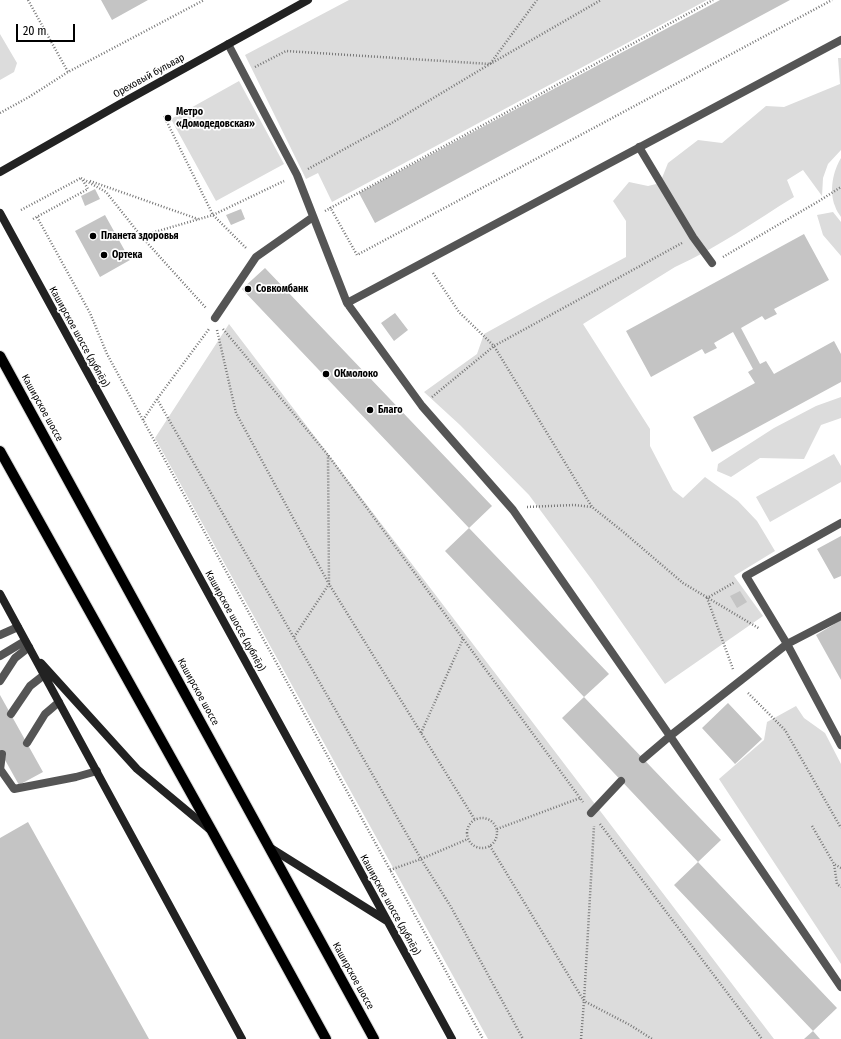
<!DOCTYPE html>
<meta charset="utf-8">
<style>
body{margin:0}
#map{position:relative;width:841px;height:1039px;overflow:hidden;background:#fff;font-family:"Fira Sans Condensed",sans-serif}
canvas{display:block}
.scale{position:absolute;left:16px;top:24px;width:59px;height:18px;box-sizing:border-box;border:2px solid #000;border-top:0;padding-left:5px;font-size:12px;line-height:14px;white-space:nowrap;color:#000;-webkit-text-stroke:3px #fff;paint-order:stroke}
</style>
<div id="map">
<canvas width="841" height="1039"></canvas>
<div class="scale">20 m</div>
</div>
<script>
const g = document.querySelector('canvas').getContext('2d');
g.lineJoin = 'round';
function fill(path, color) { g.fillStyle = color; g.fill(path, 'evenodd'); }
function strokePath(path, color, width, dash) { g.strokeStyle = color; g.lineWidth = width; g.lineCap = dash ? 'butt' : 'round'; g.setLineDash(dash || []); g.stroke(path); }
function label(font, color, halo, rows, align = 'center') {
  g.font = font + ' "Fira Sans Condensed",sans-serif'; g.lineWidth = 3.5; g.setLineDash([]); g.textBaseline = 'middle'; g.strokeStyle = halo; g.fillStyle = color; for (const [text, x, y, turn = 0] of rows) {
    g.save(); g.translate(x, y); g.rotate((+turn || 0) * Math.PI / 180); g.textAlign = isNaN(turn) ? turn : align; if (halo) g.strokeText(text, 0, 0); g.fillText(text, 0, 0); g.restore();
  }
}
fill(new Path2D(`
 M349,0H707L332,202L318,173L306,179L245,55Z
 M0,34L17,63L14,72L0,80Z
 M838,58H841V150L828,164L823,178L822,196L803,170L787,180L794,197C755,221 717,248 675,267L583,324L650,429V446L673,490L683,498L705,477L738,501L757,521L775,551L734,576L763,616L665,684L592,580L529,495L460,425L424,392L477,354L484,334L551,297L626,257V221L613,201L629,182L648,186L660,183L668,163L698,140L722,143L766,106L784,107L840,84Z
 M239,81L284,164L216,201L171,119Z
 M841,158V217C839,214 836,210 835,206C829,191 833,171 841,158Z
 M833,212L841,222V256L823,235L817,215Z
 M229,324L774,1039H488L155,438Z
 M841,397V418L821,425L804,459L760,458L731,477L717,471L718,464L774,428L816,406Z
 M834,454L841,466V482L770,522L756,497Z
 M796,706L804,718L825,733L841,764V964L719,779L764,740L767,722Z`), '#dcdcdc');
fill(new Path2D(`
 M101,0H148L112,20Z
 M720,0H790L375,223L359,193Z
 M95,189L100,199L85,206L81,196Z
 M241,209L245,219L231,225L226,215Z
 M105,215L130,260L100,277L75,231Z
 M804,234L829,280L774,309L777,314L765,320L762,316L741,328L760,364L766,361L774,374L834,341L841,354V382L712,452L693,417L755,383L748,372L753,369L733,332L714,343L717,348L705,354L702,349L651,377L626,331Z
 M265,268L492,506L469,528L609,674L584,697L445,551L469,528L242,289Z
 M395,313L408,330L394,341L381,323Z
 M841,536V576L834,579L817,549Z
 M740,591L747,602L737,608L730,596Z
 M841,620V680L816,635Z
 M0,695L43,772L19,785L0,751Z
 M584,697L721,840L698,862L837,1008L813,1031L674,885L698,862L562,718Z
 M728,703L762,739L735,764L702,728Z
 M28,822L149,1039H0V838Z
 M813,1031L820,1039H804Z`), '#c4c4c4');
const primary = new Path2D(`
 M0,356L374,1039
 M0,451L212,831L326,1039`);
strokePath(primary, '#dbdbdb', 12);
strokePath(new Path2D(`
 M28,0L68,72
 M255,67L286,51L490,64L537,0
 M0,113L29,97L68,72L204,0
 M164,116L213,215L246,248
 M308,169L390,124L490,64L601,0
 M81,178L106,192L141,236L206,308
 M90,181L198,219
 M330,207L357,255L832,0
 M21,210L81,178
 M325,211L713,0
 M37,217L90,313L107,354L143,420L483,1039
 M33,219L88,189L82,179
 M141,236L213,215L284,181
 M723,257L819,201L841,187
 M433,273L459,312L494,346L682,243
 M223,329L328,455L583,802
 M217,330L236,413L329,584L475,820
 M432,397L494,346L592,507L621,530L683,583L760,629
 M157,399L421,859L451,907L523,1039
 M143,420L157,399L209,329
 M527,507L574,505L592,507
 M294,637L329,584L328,455
 M733,669L707,598L735,582
 M748,693L785,730L841,828
 M421,733L463,639
 M467 833a15 15 0 1 1 30 0a15 15 0 1 1-30 0Z
 M600,824L762,1039
 M812,826L834,864
 M497,829L580,798
 M490,846L584,1001L630,1025L652,1039
 M841,868L834,864L837,884L841,887
 M390,870L421,859L468,839
 M581,1039L584,1001L594,826`), '#777', 2.5, [1, 2]);
strokePath(new Path2D(`
 M228,44L297,175L347,303L841,40
 M639,147L693,237L712,263
 M347,303L422,406L513,510L670,736L841,987
 M215,318L256,257L313,217
 M841,523L746,576L787,644L841,745
 M0,635L18,627
 M0,656L25,641
 M0,681L15,658L29,647
 M11,714L30,686L44,675
 M27,743L45,714L59,702
 M643,759L670,736L787,644L841,616
 M0,769L14,789L76,777L97,771
 M0,770L2,754
 M591,813L621,781`), '#555', 8);
strokePath(new Path2D(`
 M0,172L120,104L308,0
 M0,213L452,1039
 M0,594L242,1039
 M41,663L137,769L209,829
 M269,847L387,921`), '#222', 8);
strokePath(primary, '#000', 10);
for (const [x, y, r, color] of [
 [168,118,4,"#000"],
 [93,236,4,"#000"],
 [104,255,4,"#000"],
 [248,289,4,"#000"],
 [326,374,4,"#000"],
 [370,410,4,"#000"]
]) { const dot = new Path2D(); dot.arc(x, y, r, 0, 2 * Math.PI); g.fillStyle = color; g.fill(dot); strokePath(dot, '#fff', 1.5); }
label('10px', '#000', '#fff', [
 ["Ореховый бульвар",149,76,-29],
 ["Каширское шоссе (дублёр)",79,337,61],
 ["Каширское шоссе",42,408,61],
 ["Каширское шоссе (дублёр)",235,621,61],
 ["Каширское шоссе",198,692,61],
 ["Каширское шоссе (дублёр)",390,905,61],
 ["Каширское шоссе",353,976,61]
]);
label('bold 10px', '#000', '#fff', [
 ["Метро",176,112],
 ["«Домодедовская»",176,124],
 ["Планета здоровья",101,236],
 ["Ортека",112,255],
 ["Совкомбанк",256,289],
 ["ОКмолоко",334,374],
 ["Благо",378,410]
], 'left');
</script>
